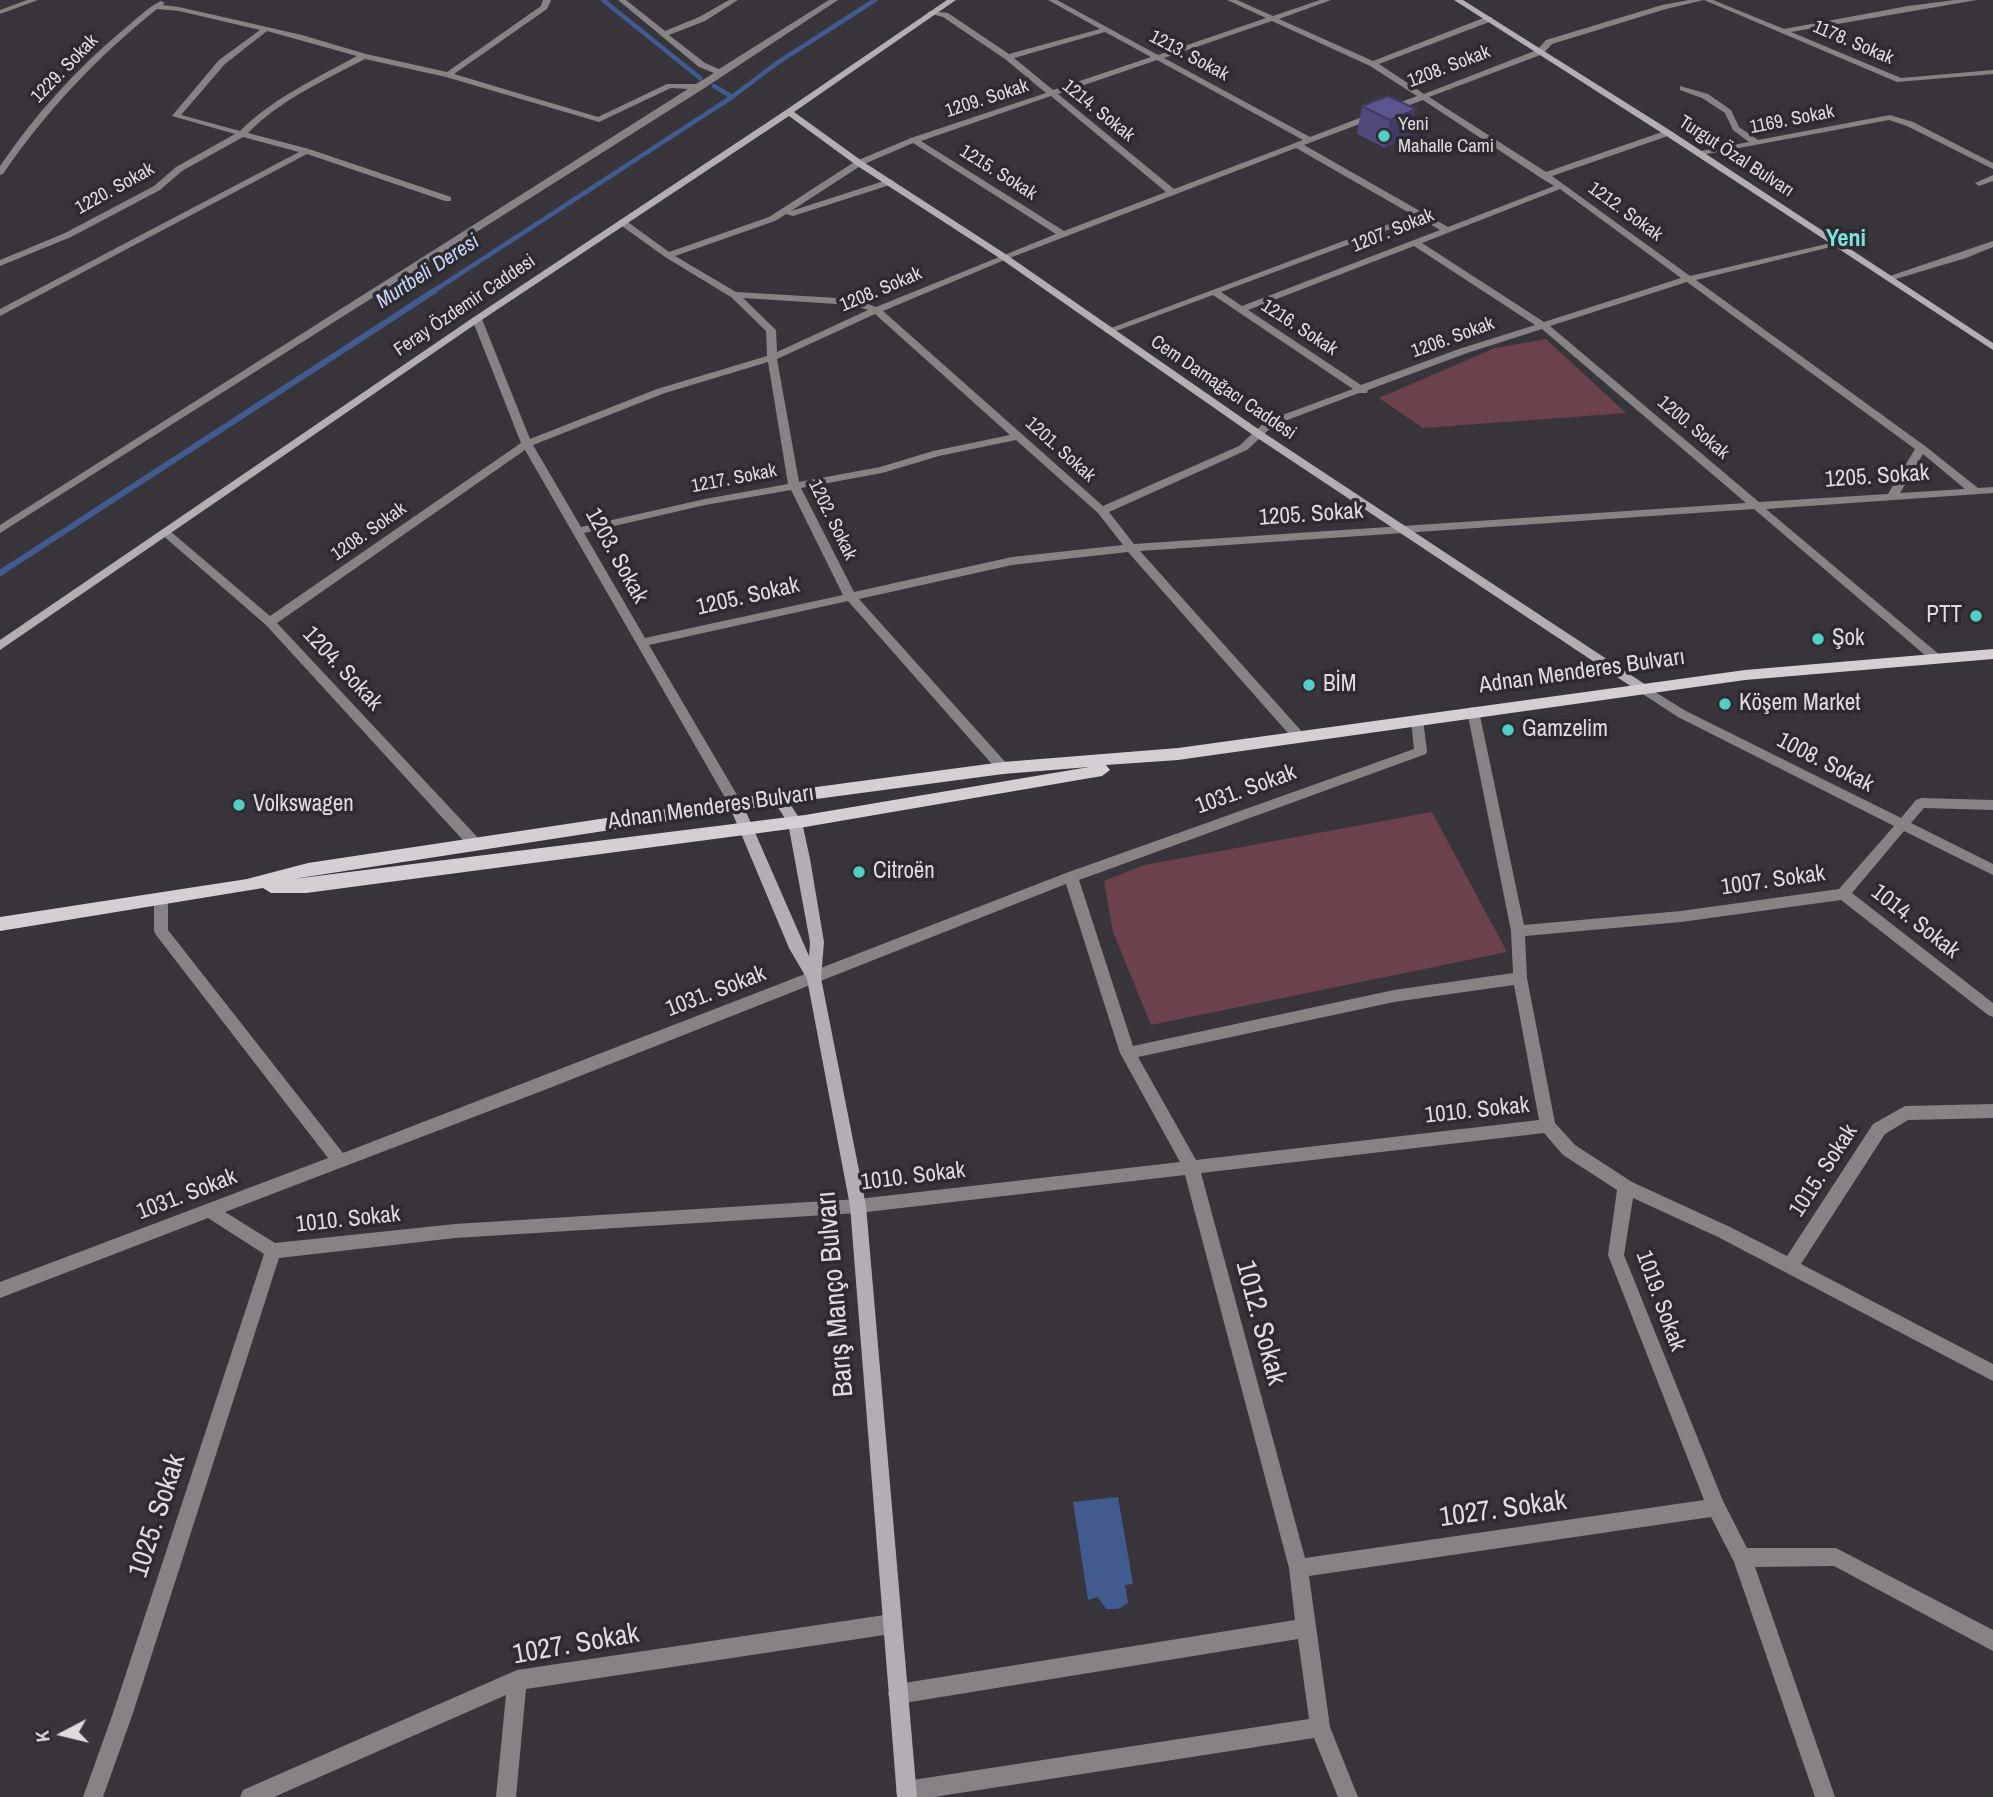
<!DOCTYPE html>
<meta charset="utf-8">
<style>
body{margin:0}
#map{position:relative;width:1993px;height:1797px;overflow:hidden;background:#38353a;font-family:"Archivo Narrow",sans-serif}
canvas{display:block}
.north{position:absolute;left:28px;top:1699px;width:70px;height:70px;-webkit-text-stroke:5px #2e2b30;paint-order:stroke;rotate:263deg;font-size:19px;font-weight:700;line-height:28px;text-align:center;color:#dddbde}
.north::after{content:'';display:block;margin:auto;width:24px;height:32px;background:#dddbde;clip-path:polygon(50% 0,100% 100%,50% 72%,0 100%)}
</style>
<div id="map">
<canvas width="1993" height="1797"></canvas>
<div class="north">K</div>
</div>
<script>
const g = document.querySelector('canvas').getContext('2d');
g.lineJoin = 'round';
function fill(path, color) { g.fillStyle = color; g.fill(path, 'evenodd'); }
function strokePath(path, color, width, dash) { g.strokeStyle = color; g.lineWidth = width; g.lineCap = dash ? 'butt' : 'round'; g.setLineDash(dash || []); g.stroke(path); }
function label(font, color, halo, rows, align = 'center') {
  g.font = font + ' "Archivo Narrow",sans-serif'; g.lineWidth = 7; g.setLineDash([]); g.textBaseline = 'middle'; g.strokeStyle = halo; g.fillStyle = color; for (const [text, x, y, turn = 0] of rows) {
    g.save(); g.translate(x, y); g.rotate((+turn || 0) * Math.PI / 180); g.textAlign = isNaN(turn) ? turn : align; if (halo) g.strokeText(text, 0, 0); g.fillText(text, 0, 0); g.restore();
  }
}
fill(new Path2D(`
 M1546,339L1626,413L1423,428L1379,398L1495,348Z
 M1432,812L1507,952L1151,1025L1113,932L1104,881L1144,865Z`), '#6a414c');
fill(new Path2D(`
 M1118,1497L1133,1584L1125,1585L1128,1603L1118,1609H1106L1098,1597L1088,1600L1073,1502Z`), '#415a8f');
strokePath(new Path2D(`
 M603,0L700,78
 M714,86L732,97
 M432,292L732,97L777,63L875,0`), '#415a8f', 4.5);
strokePath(new Path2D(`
 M0,573L434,291`), '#415a8f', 6);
fill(new Path2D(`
 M27,0H38L0,14V10Z
 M543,0H551L547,9L454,74L598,117L667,84H696L714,73L699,67L618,0H626L665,31L699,17L729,0H738L705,21L669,35L705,63L719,69L829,0H838L703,89L0,533V525L688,89L671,88L599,122L446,77L365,59C325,80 280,100 248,133L309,149L451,197V201H445L307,154L0,316V309L299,152L243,137L182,171L160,190L71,237L0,266V260L65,233L154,186L176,167L235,134L172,116L219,60L260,30L179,11L157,9C97,57 46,111 3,174L0,175V166C35,115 75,70 123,30C135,20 147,8 161,1L165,3L162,5L179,7L302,35L366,54L447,72L541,6ZM267,31L357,56C317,78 273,98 240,131L181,115L225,64Z
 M1048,0H1057L1158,55L1266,18L1227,0H1237L1273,16L1320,0H1331L1279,19L1373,61L1486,17H1492V21L1379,64L1424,94L1537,50L1546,40L1662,5L1689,0H1713L1784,29L1908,6L1955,0H1977L1791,32L1901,78L1993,70V74L1897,82L1704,0L1666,9L1552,44L1543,54L1429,97L1546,172L1665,131H1671V135L1552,176L1690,276L1839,241V245L1696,280L1925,446L1978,488L1993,487V493L1766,509L1941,656L1943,659L1941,662H1933L1754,509L1140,551L1305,735L1306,738L1305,741H1295L1128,552L1012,565L859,599L1008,765L1010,768L1008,771H998L848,601L649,645L743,805L736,810L731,808L525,450L277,623L481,841L483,845L476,850L471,849L266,625L160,533L162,531H170L270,616L521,443L472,319L474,317L482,319L530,439L657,389L767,356L766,331L731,297L665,257L619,224V220H625L669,252L769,217L856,161L911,138L1046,93L1005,59L943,17L927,13L931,11L948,13L1009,54L1100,29ZM1272,21L1370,66L1417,96L1310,137L1164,58ZM1105,32L1151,57L1053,90L1014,58ZM1157,60L1303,140L1174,189L1058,94ZM1051,96L1166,192L1064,231L921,141ZM1423,100L1541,178L1554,186L1448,227L1304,145ZM913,143L1056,234L876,307L854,299L736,292L675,256L775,221L786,214L793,216L893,184V180H887L791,211L862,165ZM1296,148L1413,215L1103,331L1111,333L1213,295L1353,389L1266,421L1239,446L1103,506L883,311L1007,259ZM1560,189L1681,278L1544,322L1422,243ZM1420,218L1440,230L1242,306L1221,292ZM1414,246L1535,325L1459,349L1361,385L1248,310ZM1687,282L1915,449L1888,494L1759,502L1550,326ZM743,298L853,305L868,310L777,352L776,330ZM875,314L1010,435L933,451L880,467L799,482L777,359ZM1542,329L1746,503L1134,544L1109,512L1247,450L1274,425L1359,393H1367L1368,390L1467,353ZM768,362L788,484L705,499L581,527L533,445L665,393ZM1016,440L1098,513L1123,545L1012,557L854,592L801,488L882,473L939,456ZM1923,454L1965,489L1900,493ZM791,490L843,595L645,638L584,533L705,505Z
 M1680,86L1708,94L1731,110L1739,127L1758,140L1890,115L1913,122L1993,163V169L1907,126L1889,120L1696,156V152L1749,142L1733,130L1725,113L1702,98L1680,90Z
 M1993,175V181L1979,186L1975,183Z
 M1993,241V247L1966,258L1889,281L1884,278Z
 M1642,684L1686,711L1901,818L1916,800L1921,798L1993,800V810L1924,808L1911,823L1993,864V875L1904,831L1852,893L1993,1003V1017L1988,1015L1841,900L1681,922L1525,936L1527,978L1555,1123L1575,1145L1632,1182L1730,1227L1787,1256L1873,1124L1905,1106L1993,1104V1118L1908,1120L1885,1134L1801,1264L1993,1364V1381L1718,1237L1633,1198L1624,1255L1723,1501L1747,1548H1836L1993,1630V1651L1834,1566L1755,1567L1835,1797H1815L1734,1562L1711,1517L1309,1576L1330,1727L1358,1797H1338L1314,1738L934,1797H898L896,1791L899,1784L906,1781L1309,1719L1298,1639L898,1704L891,1701L888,1694L891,1687L898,1684L1295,1620L1289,1568L1185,1175L858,1213L455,1238L279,1258L133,1713L103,1797H83L113,1713L264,1254L208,1218L0,1298V1282L328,1158L156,935L154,931V899L156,895L161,894L168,899V930L343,1153L1066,873L1414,749L1411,720L1417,716L1423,720L1427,751L1426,754L1079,880L1133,1046L1394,990L1513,973L1511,931L1467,711L1469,708L1473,707L1479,711L1524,925L1681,911L1839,889L1894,826L1678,717L1638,691L1636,688ZM1066,884L1120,1053L1180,1162L858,1199L455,1224L275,1243L225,1212L547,1089ZM1514,985L1539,1120L1196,1160L1138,1057L1394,1002ZM1544,1133L1563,1155L1617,1190L1608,1255L1704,1500L1305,1558L1201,1173Z
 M891,1614L898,1617L901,1624L898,1631L891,1634L526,1689L516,1797H496L506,1695L274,1797H240L243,1790L517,1670Z`), '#868385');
fill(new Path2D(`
 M947,0H956L794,112L862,161L1007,255L1261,431L1646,685L1648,688L1646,691H1638L1253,435L1001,259L856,165L789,116L480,321L0,650V640L474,317L786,110Z
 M1454,0H1463L1671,131L1993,343V350L1665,135Z
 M779,793L784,795L802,822L810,859L824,942L821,978L866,1206L917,1797H897L850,1206L807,979L789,948L729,805L736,800L743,805L809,956L810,942L788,823L772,798Z`), '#b2aeb1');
fill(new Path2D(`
 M1993,649V659L1745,680L1178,760L1106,765L1110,770L1102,776L805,827L306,893H271L263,888L0,931V917L247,879L308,863L779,792L1003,762L1178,748L1745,670ZM1089,767L805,815L293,879L779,804L1003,774Z`), '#d4cfd2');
fill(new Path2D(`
 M1388,96L1411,137L1385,148L1357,134L1362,106Z`), '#4f4879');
fill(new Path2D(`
 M1416,109L1411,137L1385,148L1390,120Z`), '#403b63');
const building = new Path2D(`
 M1388,96L1416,109L1390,120L1362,106Z`);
fill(building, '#5c548d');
strokePath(building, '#403b63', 2);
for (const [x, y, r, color] of [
 [1384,136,7,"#54cdc7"],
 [1976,616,7,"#54cdc7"],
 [1818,639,7,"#54cdc7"],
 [1309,685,7,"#54cdc7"],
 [1725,704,7,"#54cdc7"],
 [1508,730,7,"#54cdc7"],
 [239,805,7,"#54cdc7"],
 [859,872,7,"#54cdc7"]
]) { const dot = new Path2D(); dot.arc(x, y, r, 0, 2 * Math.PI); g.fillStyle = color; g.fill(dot); strokePath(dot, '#2e2b30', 2.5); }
label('19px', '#dddbde', '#2e2b30', [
 ["1178. Sokak",1853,43,23],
 ["1213. Sokak",1189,56,28],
 ["1208. Sokak",1449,67,-21],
 ["1229. Sokak",65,69,-46],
 ["1209. Sokak",987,99,-18],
 ["1214. Sokak",1098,111,39],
 ["1169. Sokak",1792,120,-11],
 ["Turgut Özal Bulvarı",1736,157,33],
 ["1215. Sokak",998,173,32],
 ["1220. Sokak",115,189,-29],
 ["1212. Sokak",1625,212,36],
 ["1207. Sokak",1393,231,-22],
 ["1208. Sokak",881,290,-23],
 ["Feray Özdemir Caddesi",465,306,-34],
 ["1216. Sokak",1299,328,33],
 ["1206. Sokak",1453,338,-20],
 ["Cem Damağacı Caddesi",1223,388,34],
 ["1200. Sokak",1693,428,40],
 ["1201. Sokak",1060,450,42],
 ["1217. Sokak",734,479,-11],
 ["1202. Sokak",832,520,64],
 ["1208. Sokak",369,532,-35]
]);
label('19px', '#dddbde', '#2e2b30', [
 ["Yeni",1398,125],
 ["Mahalle Cami",1398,147]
], 'left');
label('italic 21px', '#c5d5f5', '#2e2b30', [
 ["Murtbeli Deresi",428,272,-33]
]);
label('23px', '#dddbde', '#2e2b30', [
 ["1205. Sokak",1877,477,-4],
 ["1205. Sokak",1311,515,-4],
 ["1203. Sokak",616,556,61],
 ["1205. Sokak",748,597,-13],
 ["1204. Sokak",342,669,47],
 ["Adnan Menderes Bulvarı",1582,672,-8],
 ["1008. Sokak",1825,763,27],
 ["1031. Sokak",1246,790,-20],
 ["Adnan Menderes Bulvarı",711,808,-8],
 ["1007. Sokak",1773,881,-8],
 ["1014. Sokak",1915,922,38],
 ["1031. Sokak",716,992,-21],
 ["1010. Sokak",1477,1111,-6],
 ["1015. Sokak",1824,1171,-57],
 ["1010. Sokak",913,1177,-7],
 ["1031. Sokak",187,1195,-21],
 ["1010. Sokak",348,1220,-6],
 ["1019. Sokak",1660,1301,70]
]);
label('23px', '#dddbde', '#2e2b30', [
 ["PTT",1962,616,"right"],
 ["Şok",1832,639],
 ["BİM",1323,685],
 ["Köşem Market",1739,704],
 ["Gamzelim",1522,730],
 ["Volkswagen",253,805],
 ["Citroën",873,872]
], 'left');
label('bold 24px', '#79e4de', '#2e2b30', [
 ["Yeni",1846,240]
]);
label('28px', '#dddbde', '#2e2b30', [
 ["Barış Manço Bulvarı",836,1294,-95],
 ["1012. Sokak",1260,1323,75],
 ["1027. Sokak",1503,1510,-8],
 ["1025. Sokak",158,1516,-72],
 ["1027. Sokak",576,1645,-10]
]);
</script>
